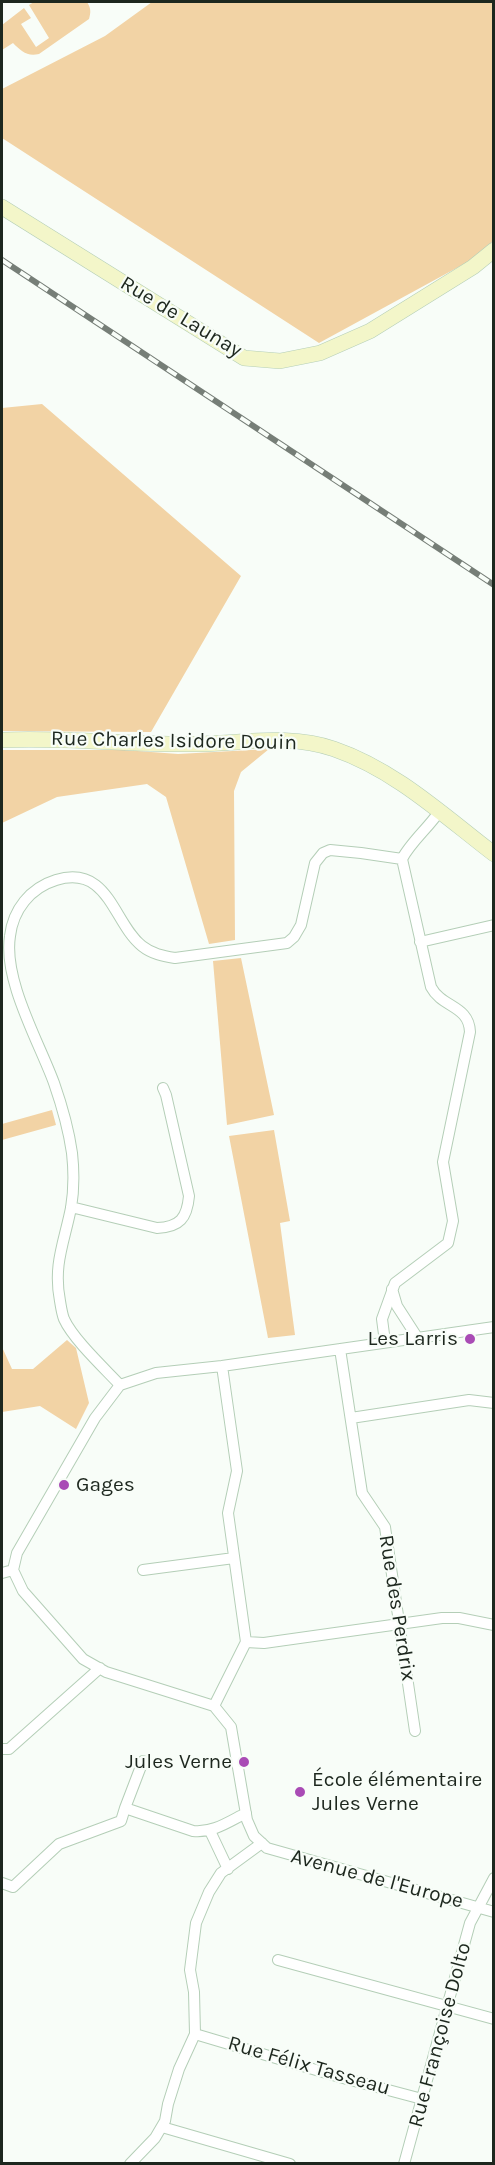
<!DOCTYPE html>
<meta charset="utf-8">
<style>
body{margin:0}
#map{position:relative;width:495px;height:2165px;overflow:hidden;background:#f8fdf8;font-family:Karla,sans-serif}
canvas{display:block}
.frame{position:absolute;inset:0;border:3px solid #1d271e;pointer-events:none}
</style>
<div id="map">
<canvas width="495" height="2165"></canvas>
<div class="frame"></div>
</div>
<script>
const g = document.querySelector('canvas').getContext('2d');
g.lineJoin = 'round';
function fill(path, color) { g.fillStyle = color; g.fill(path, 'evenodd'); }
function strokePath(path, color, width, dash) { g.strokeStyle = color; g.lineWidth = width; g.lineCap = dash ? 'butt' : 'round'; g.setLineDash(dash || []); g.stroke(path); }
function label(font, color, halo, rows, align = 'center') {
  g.font = font + ' Karla,sans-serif'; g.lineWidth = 4.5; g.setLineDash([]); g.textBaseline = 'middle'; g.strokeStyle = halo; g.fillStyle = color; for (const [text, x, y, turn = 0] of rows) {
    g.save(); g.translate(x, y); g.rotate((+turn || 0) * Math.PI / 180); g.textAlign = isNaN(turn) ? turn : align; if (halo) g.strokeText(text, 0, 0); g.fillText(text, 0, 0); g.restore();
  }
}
fill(new Path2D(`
 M34,2H87C91,8 91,12 89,19L39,54C27,57 21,51 13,43L2,50V25L24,8L31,18L21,24L36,47L49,38L29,5Z
 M152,2H493V241L475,258L319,343L2,138V89L105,36Z
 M42,404L241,576L151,732L2,731V408Z
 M269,749L241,772L234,791L235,940L209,944L166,797L147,784L57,797L2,823V750H124L178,754Z
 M241,958L274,1115L227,1125L213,961Z
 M52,1110L56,1125L2,1140V1124Z
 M274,1130L290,1221L280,1223L295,1335L268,1338L229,1136Z
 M67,1340L76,1348L89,1403L76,1429L40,1406L2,1412V1347L12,1369H33Z`), '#f2d3a5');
const street = new Path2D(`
 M402,859C410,843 428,828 439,812
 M420,942L494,925
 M71,1207L157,1228C180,1227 187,1218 189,1196L166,1095L163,1088
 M392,1289L397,1306L417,1337
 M385,1342L382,1319L395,1283L448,1243L453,1221L443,1162L470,1032C469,1005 442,1008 431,987L402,859
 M340,1349L362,1493L385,1527L415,1731
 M120,1385C104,1368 73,1339 64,1319C62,1314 61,1307 60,1301C53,1265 64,1243 71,1208C74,1190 74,1171 72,1153C69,1132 61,1103 54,1083C39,1042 3,980 10,936C13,910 30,888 56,880C109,864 113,923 142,946C152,954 163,956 175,958L287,943L294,937L301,925L315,863L323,853L330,850L361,853L402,859
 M351,1418L469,1400L494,1403
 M13,1570L23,1591L83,1659L106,1672L214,1706L231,1727L247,1820L254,1836L267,1848L494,1912
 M13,1570L17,1553L95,1418L120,1385L156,1373L222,1366L494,1327
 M143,1570L234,1558
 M2,1573L13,1570
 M246,1642L264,1643L442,1618H459L494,1625
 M214,1706L246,1642L228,1513L237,1471L222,1366
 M2,1749H9L100,1668
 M125,1808L143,1761
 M210,1831L228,1869
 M2,1883L13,1887L59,1844L121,1821L125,1808L193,1831C213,1833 228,1822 246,1813
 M278,1960L494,2019
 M195,2034L343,2078L422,2099
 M162,2127L290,2164
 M130,2164L155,2138L165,2121L168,2104L179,2069L195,2034L194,1992L190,1970L196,1923L209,1892L221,1873L262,1843
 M404,2164L470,1923L494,1878`);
const secondary = new Path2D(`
 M2,207L244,358L280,361L320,353L370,331L473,267L494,250
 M2,740C66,737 129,745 193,744C240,744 289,733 334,749C395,770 443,815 494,854`);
strokePath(street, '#b4ceb7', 12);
strokePath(secondary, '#b4ceb7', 16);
strokePath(street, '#fff', 10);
strokePath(secondary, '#f3f6c9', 15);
const rail = new Path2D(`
 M2,260L494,585`);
strokePath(rail, '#767e77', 6);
strokePath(rail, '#f8fdf8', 4, [11]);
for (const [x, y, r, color] of [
 [470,1339,6,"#a94bb5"],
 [64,1485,6,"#a94bb5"],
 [244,1762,6,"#a94bb5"],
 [300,1792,6,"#a94bb5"]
]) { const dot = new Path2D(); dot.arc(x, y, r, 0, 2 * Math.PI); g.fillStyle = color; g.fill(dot); strokePath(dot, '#f8fdf8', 2); }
label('21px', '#1d271e', '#f8fdf8', [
 ["Rue de Launay",181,317,31],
 ["Rue Charles Isidore Douin",174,741,1],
 ["Rue des Perdrix",397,1608,81],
 ["Avenue de l'Europe",377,1879,15],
 ["Rue Françoise Dolto",440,2035,-75],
 ["Rue Félix Tasseau",309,2066,16]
]);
label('21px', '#1d271e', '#f8fdf8', [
 ["Les Larris",458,1339],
 ["Gages",76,1485,"left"],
 ["Jules Verne",232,1762],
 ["École élémentaire",312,1780,"left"],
 ["Jules Verne",312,1804,"left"]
], 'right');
</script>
